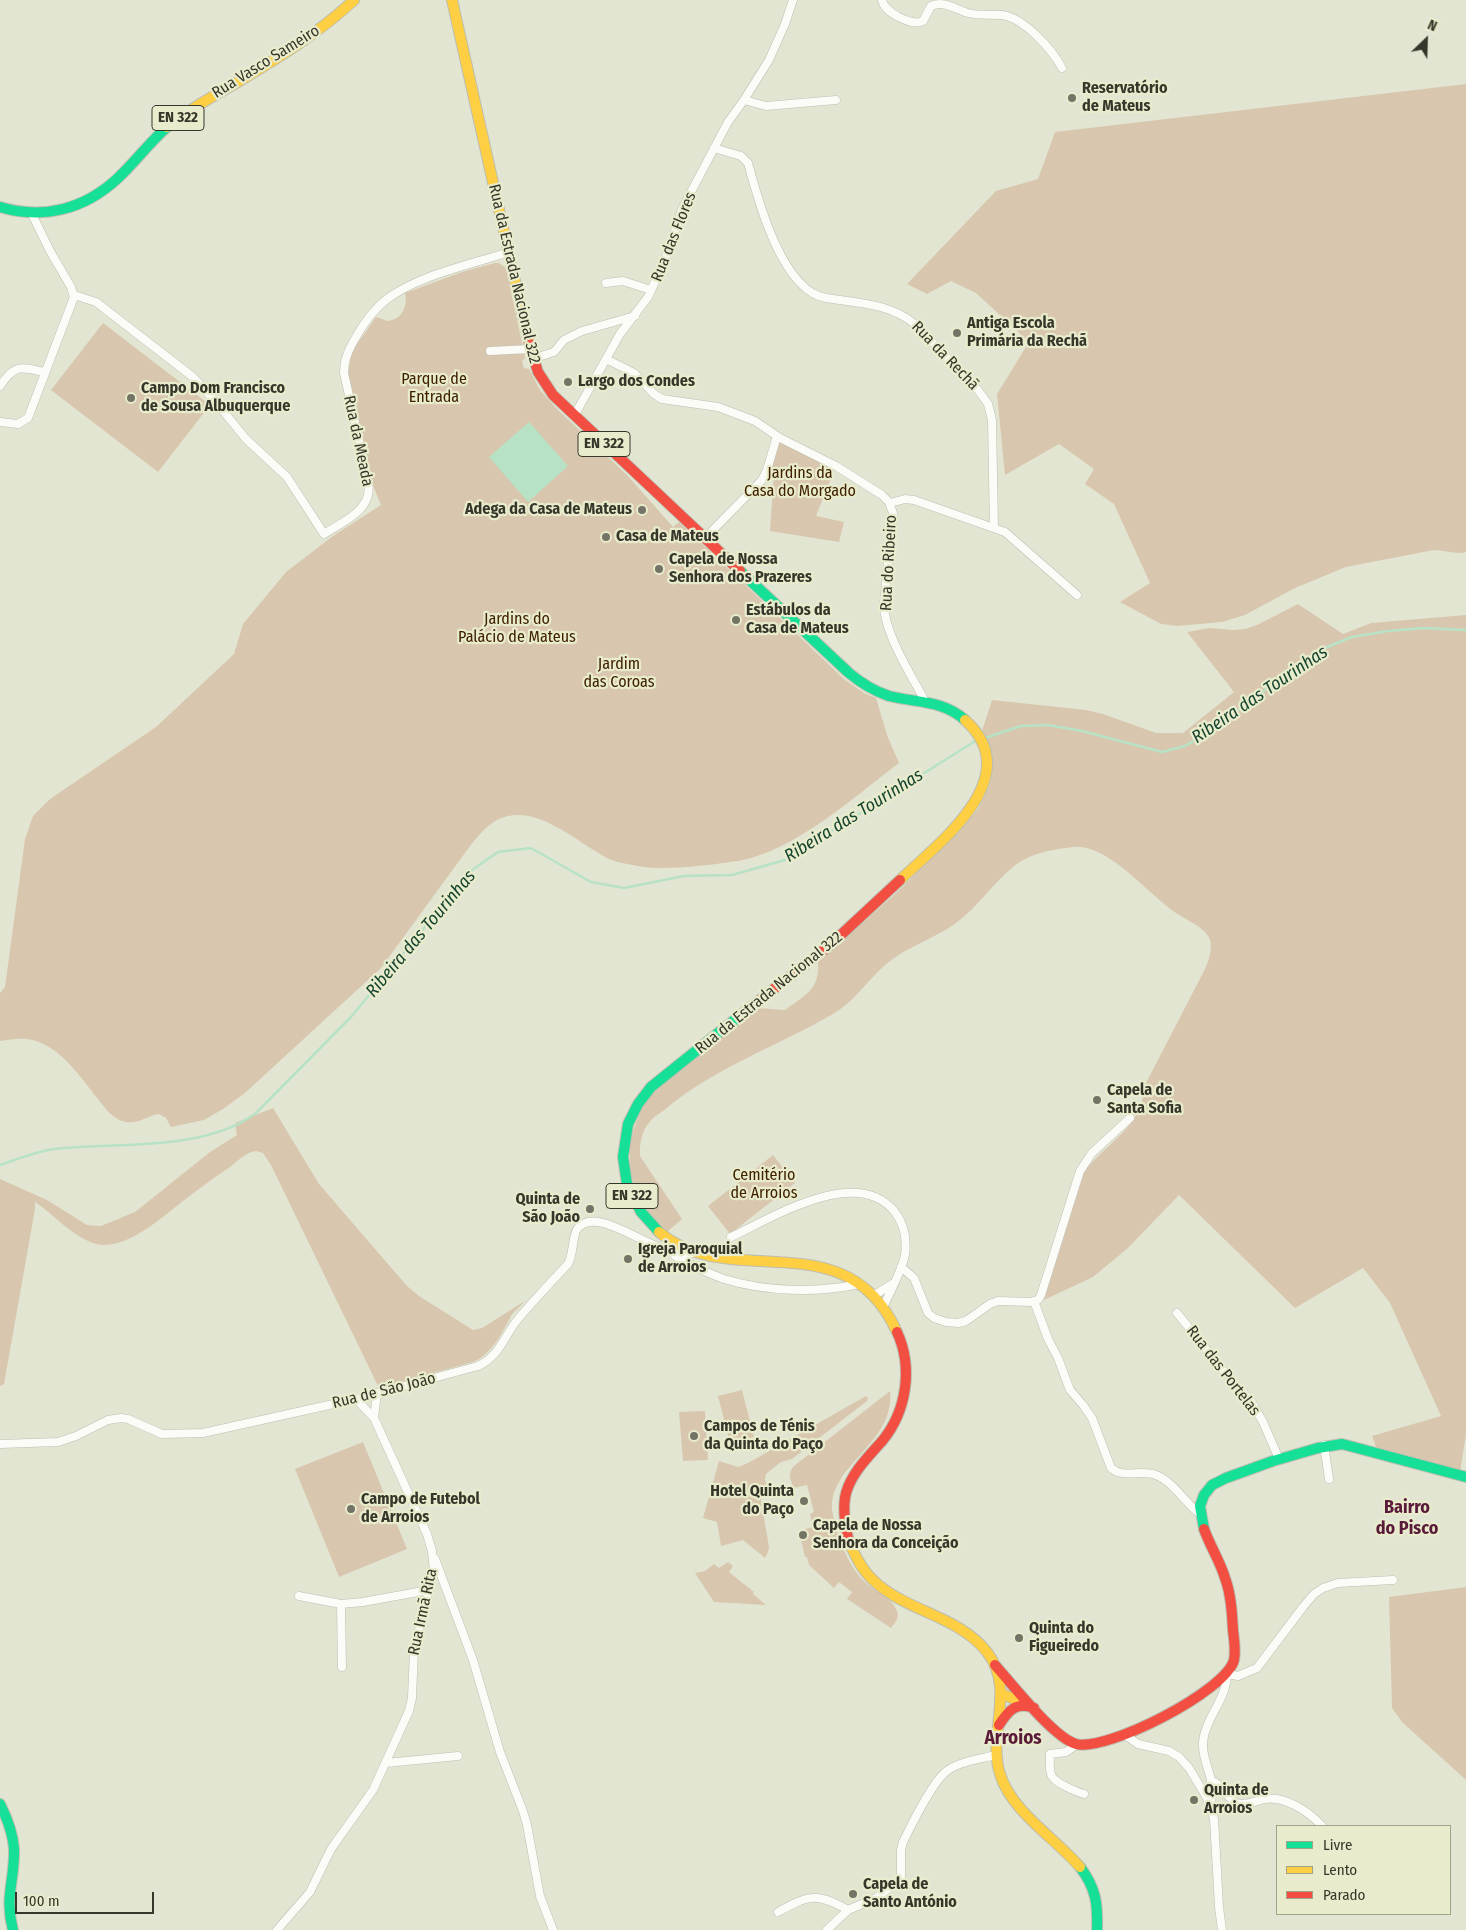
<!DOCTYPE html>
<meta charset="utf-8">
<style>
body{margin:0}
#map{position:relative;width:1466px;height:1930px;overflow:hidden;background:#e3e5d3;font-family:"Fira Sans Condensed",sans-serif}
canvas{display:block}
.legend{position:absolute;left:1276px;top:1825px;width:175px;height:90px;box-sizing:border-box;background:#e9eccc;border:1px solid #a1a48b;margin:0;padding:6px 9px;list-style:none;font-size:15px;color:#36372a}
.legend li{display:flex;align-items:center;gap:10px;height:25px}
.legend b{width:25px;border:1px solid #a1a48b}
.north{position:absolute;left:1401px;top:15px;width:50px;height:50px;-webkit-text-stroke:4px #e9eccc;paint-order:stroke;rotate:24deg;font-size:14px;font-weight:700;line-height:20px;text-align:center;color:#36372a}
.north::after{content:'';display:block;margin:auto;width:18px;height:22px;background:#36372a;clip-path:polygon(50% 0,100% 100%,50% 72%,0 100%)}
.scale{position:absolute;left:15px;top:1892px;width:139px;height:22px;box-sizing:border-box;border:2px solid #36372a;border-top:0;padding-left:6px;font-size:15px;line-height:18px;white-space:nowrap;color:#36372a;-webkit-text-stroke:4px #e9eccc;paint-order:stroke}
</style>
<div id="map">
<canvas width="1466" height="1930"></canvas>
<ul class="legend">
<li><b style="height:6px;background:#16e098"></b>Livre</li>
<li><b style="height:6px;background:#ffcf43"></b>Lento</li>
<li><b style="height:6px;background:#f24e42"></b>Parado</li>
</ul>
<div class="north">N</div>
<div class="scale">100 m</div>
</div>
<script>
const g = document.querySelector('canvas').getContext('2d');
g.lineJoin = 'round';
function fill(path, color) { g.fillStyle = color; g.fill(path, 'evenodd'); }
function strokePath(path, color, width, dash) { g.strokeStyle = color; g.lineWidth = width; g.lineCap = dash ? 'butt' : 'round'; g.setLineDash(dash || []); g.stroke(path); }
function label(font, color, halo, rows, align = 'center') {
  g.font = font + ' "Fira Sans Condensed",sans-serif'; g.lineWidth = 4.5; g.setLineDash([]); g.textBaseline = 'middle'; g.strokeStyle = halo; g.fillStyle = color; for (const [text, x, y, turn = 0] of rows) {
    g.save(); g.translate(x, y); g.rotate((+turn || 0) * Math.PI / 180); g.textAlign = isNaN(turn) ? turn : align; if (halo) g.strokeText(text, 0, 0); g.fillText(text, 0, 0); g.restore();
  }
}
fill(new Path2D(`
 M1466,84V552C1457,555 1444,550 1434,550L1346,567L1295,588L1245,615L1222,622L1177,626L1161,624L1120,602L1150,583L1114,504L1085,484L1094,469L1059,444L1005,475L997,394L1029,342L976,293L951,281L927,294L907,284L996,191L1038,179L1055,132Z
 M495,263H499L506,268L525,358L522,361L524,368L529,369L540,390L558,410L628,476L673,527L679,522L845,680L864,693L876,698L887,735L899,763C854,797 795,851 738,861C710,865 660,872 632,865C624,863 614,862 607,858C576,842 534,801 497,820C486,826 478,836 470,846L381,968L245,1093L223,1109L204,1120L171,1127L166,1118L159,1114C147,1116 139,1124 126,1122C115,1120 108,1112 102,1104C82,1080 60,1043 27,1039C18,1038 9,1040 0,1041V993L5,987L25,839L33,816L50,799L156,727L234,654L243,624L286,572L333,536L381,505L374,488L348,375L350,358L355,347L376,317L388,321C402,319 408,307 405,293L462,272Z
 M103,323L210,405L158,472L51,390Z
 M778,439L835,468L816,516L844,522L839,542L770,531L774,473L770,469Z
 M1298,604L1343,634L1371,623L1466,615V1434L1460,1472L1376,1447L1372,1436L1441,1416L1390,1303L1363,1268L1295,1308L1179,1195L1128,1248L1093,1277L1044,1300L1083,1174C1098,1151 1125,1137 1137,1113C1142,1104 1144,1093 1146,1083L1205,969C1221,933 1203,930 1176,913C1146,893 1109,844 1073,847C1053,849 1028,854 1013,867C992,884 978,907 956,923C934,939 906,947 885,965C867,981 854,1002 833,1014C778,1046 718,1066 668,1107C662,1112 653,1117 648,1124C642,1130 639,1147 640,1156L682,1219L667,1232C634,1204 621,1165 636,1123C640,1111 646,1100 655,1091C665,1080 678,1071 690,1062C713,1044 736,1026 759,1008L785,1010C805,995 820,990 818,962L894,895L956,834L978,809L988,789L991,779L982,731L992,700L1086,710L1103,714L1156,733H1183L1234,692L1187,632L1210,628L1233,630L1245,629L1257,625Z
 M273,1108L319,1184L407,1286L419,1296L473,1330L482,1328L525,1301C521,1306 514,1311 511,1316C503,1332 491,1355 473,1362L379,1388L271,1165L263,1153L256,1151C246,1152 238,1161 230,1167C215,1177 201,1187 187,1198C163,1216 122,1256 90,1242C69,1233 53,1214 35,1202V1209L4,1384L0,1386V1179L47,1200L87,1225L101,1226L135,1212L210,1152L237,1135L235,1123Z
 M773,1155L795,1183L730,1234L708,1206Z
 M742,1390L754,1437L730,1443L718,1396Z
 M890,1391C896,1445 823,1467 833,1515C837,1537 849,1568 866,1583C876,1592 892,1597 897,1611C900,1617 895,1623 891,1628L847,1599L852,1592L839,1582L834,1588L809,1565L807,1557H805L801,1540L807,1538L805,1529L813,1527L810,1514L814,1512L807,1485L794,1488C790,1479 787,1474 794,1466Z
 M866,1396L868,1397L867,1401L792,1459L781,1462L766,1474L765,1479L767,1489L761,1500L769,1547L768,1552L765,1558L743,1540L721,1546L717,1522L703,1518L719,1461L738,1467L748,1463Z
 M705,1411L708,1460L683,1461L679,1412Z
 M363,1442L407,1549L339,1577L295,1469Z
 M728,1562L733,1566L729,1572L754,1592L753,1594L766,1605L714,1602L695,1573L705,1571L714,1564L719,1568Z
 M1466,1587V1780L1402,1722L1392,1708L1389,1597Z`), '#d8c7ae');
fill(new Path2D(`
 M529,422L568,466L528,502L489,457Z`), '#b7e2c5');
strokePath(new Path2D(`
 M985,738L1021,726L1048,725L1082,731L1162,752L1185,746L1216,727L1274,683L1327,647L1352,637L1388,631L1424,628L1466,630
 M0,1165C18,1159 37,1151 55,1149C117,1142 204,1152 256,1113L351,1017L472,870L498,852L531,848L591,882L624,888L684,876L732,875L785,860L977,740`), '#b7e2c5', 2.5);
const street = new Path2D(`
 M882,0C884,12 912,27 923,21L931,6C944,0 955,9 968,13C979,16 991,14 1002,15C1024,18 1052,49 1062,68
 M744,100L766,106L836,100
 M714,148L741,156L748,163C758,200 782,291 826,298C857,303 890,303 916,325L978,390L988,404L992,420L994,528
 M606,283L623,281L651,290
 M74,295L96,302L193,377L215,401L246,439L287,477L324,534C344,521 374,510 368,481L344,373C344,359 349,349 356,337C364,323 374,309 387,299C419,275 470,265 509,252
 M490,351L530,349
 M532,359L554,352L564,340L582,331L635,316
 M606,359L634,373L654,394L662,399L718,407L755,421L780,438L836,466L882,495L889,502L893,513L884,603C883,631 911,675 925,701
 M0,386C14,365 20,366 44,372
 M574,416L620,334L648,297L667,255L682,209L728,122L744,100L769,60L785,24L793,0
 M0,422L18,424L28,418L74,297L71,287L50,251L32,214
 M890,503L905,499L914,500L1005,532L1077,595
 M705,538L762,480L767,470L777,436
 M731,1237C772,1218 857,1164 895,1212C904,1224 907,1240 905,1255C901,1273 890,1291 883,1308
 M675,1256C691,1265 707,1273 724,1279C766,1292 817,1293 859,1284
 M901,1267L914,1278L928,1313L934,1318L946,1322L958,1323L966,1321L990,1304L998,1301L1032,1302L1038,1300L1041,1295L1080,1171L1092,1153L1130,1118
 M873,1296L894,1283
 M1034,1301L1048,1339L1058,1358L1070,1390L1083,1405L1092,1418L1111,1468C1123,1479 1142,1469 1156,1475C1174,1482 1185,1503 1200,1514
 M1177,1313L1226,1374L1251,1401L1263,1422L1279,1459
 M374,1418L377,1393
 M0,1444L58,1442L76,1436L108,1420L121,1418L128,1419L162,1434L203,1433L356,1399L478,1366C500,1356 504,1336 518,1319C534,1300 551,1282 568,1264C574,1254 572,1234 578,1228C600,1202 663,1264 693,1253
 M1324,1445L1329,1479
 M435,1559L473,1660L500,1752L523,1811L527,1825L540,1896L553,1930
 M299,1596L341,1604L363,1602L429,1590
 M341,1604L342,1667
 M1125,1735L1138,1744L1169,1751L1179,1757L1189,1768L1207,1798L1214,1819L1219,1907L1222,1930
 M1077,1744L1066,1752L1050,1754C1050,1760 1049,1768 1051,1774C1052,1782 1077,1792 1084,1794
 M386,1763L458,1756
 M1211,1781C1224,1784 1226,1799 1237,1803C1246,1806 1255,1801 1264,1799C1285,1795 1309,1812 1322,1826
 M1210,1803C1219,1783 1201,1763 1203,1742C1205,1718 1227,1699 1227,1674L1238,1676L1257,1668L1303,1607L1314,1594L1323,1588L1338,1583L1393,1580
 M778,1912C809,1895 816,1892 848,1910
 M277,1930L310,1892L331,1849L373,1790L409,1711L412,1698L414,1650L434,1569L432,1551L427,1534L374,1418L356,1399
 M827,1930L848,1910L876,1898L901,1879V1850L903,1842C912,1824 933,1780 948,1770C962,1761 980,1759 996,1755`);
const fast = new Path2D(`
 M0,207C44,220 85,209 118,178C135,162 149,143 167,127
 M740,571L849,673C861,683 874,691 889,696C917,703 943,700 965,720
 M659,1232L641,1212L627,1184L623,1157L628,1124L638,1104L651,1087L747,1010
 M1204,1529L1200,1506L1204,1495L1212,1485L1226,1478L1273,1461L1318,1448L1342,1444L1466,1477
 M0,1804C7,1818 13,1833 14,1849C15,1880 4,1897 13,1930
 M1080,1867C1096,1888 1098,1904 1097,1930`);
const slow = new Path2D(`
 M452,0L529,343
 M167,127C190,108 216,95 241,80C281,56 320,32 354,0
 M900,880C940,842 1028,777 965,720
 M659,1232C731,1293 846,1219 897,1332
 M849,1542C855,1555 862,1570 873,1580C906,1612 958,1615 987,1652C1016,1689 987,1734 1000,1774C1011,1811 1055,1838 1080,1867
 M1002,1694L1026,1704`);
const jam = new Path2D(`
 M529,343L538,372L553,395L740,571
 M747,1010L830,945L900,880
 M849,1542C845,1526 842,1509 846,1493C852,1472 869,1456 883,1440C907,1410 913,1367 897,1332
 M995,1665C1011,1683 1054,1738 1076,1744C1107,1752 1226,1691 1234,1660C1236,1650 1234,1640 1233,1630C1232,1613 1231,1594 1225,1578C1220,1561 1210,1546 1204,1529
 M999,1725C1008,1711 1016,1701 1034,1708`);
strokePath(street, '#bcbeb0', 9);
strokePath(fast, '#bcbeb0', 12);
strokePath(slow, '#bcbeb0', 12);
strokePath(jam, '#bcbeb0', 12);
strokePath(street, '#fbfbf8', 8);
strokePath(fast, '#16e098', 10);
strokePath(slow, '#ffcf43', 10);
strokePath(jam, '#f24e42', 10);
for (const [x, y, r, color] of [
 [1072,98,5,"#737465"],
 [957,333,5,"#737465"],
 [568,382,5,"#737465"],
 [131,398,5,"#737465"],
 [642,510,5,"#737465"],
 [606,537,5,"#737465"],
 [659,569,5,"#737465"],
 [736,620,5,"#737465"],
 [1097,1100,5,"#737465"],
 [590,1209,5,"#737465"],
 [628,1259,5,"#737465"],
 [694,1436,5,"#737465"],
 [804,1501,5,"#737465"],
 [351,1509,5,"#737465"],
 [803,1535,5,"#737465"],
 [1019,1638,5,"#737465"],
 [1194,1800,5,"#737465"],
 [853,1894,5,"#737465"]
]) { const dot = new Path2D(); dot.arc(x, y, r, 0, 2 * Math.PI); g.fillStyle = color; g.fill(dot); strokePath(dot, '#e9eccc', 2); }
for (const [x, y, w] of [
 [178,118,52],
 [604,444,52],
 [632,1196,52]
]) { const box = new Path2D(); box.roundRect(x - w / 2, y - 12.5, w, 25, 4); g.fillStyle = '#e9eccc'; g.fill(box); strokePath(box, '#36372a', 1); }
label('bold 15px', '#36372a', null, [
 ["EN 322",178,118],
 ["EN 322",604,444],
 ["EN 322",632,1196]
]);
label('16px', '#36372a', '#e9eccc', [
 ["Rua Vasco Sameiro",266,62,-32],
 ["Rua das Flores",674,237,-68],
 ["Rua da Estrada Nacional 322",514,274,77],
 ["Rua da Rechã",945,356,46],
 ["Rua da Meada",358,441,78],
 ["Rua do Ribeiro",889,563,-87],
 ["Rua da Estrada Nacional 322",769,993,-39],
 ["Rua das Portelas",1223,1371,52],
 ["Rua de São João",384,1391,-14],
 ["Rua Irmã Rita",423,1612,-78]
]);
label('bold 16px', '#36372a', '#e9eccc', [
 ["Reservatório",1082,89],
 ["de Mateus",1082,107],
 ["Antiga Escola",967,324],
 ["Primária da Rechã",967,342],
 ["Largo dos Condes",578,382],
 ["Campo Dom Francisco",141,389],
 ["de Sousa Albuquerque",141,407],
 ["Adega da Casa de Mateus",632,510,"right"],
 ["Casa de Mateus",616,537],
 ["Capela de Nossa",669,560],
 ["Senhora dos Prazeres",669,578],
 ["Estábulos da",746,611],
 ["Casa de Mateus",746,629],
 ["Capela de",1107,1091],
 ["Santa Sofia",1107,1109],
 ["Quinta de",580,1200,"right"],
 ["São João",580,1218,"right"],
 ["Igreja Paroquial",638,1250],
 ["de Arroios",638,1268],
 ["Campos de Ténis",704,1427],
 ["da Quinta do Paço",704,1445],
 ["Hotel Quinta",794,1492,"right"],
 ["do Paço",794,1510,"right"],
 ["Campo de Futebol",361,1500],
 ["de Arroios",361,1518],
 ["Capela de Nossa",813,1526],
 ["Senhora da Conceição",813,1544],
 ["Quinta do",1029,1629],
 ["Figueiredo",1029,1647],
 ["Quinta de",1204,1791],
 ["Arroios",1204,1809],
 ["Capela de",863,1885],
 ["Santo António",863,1903]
], 'left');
label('16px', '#3f2100', '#e9eccc', [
 ["Parque de",434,380],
 ["Entrada",434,398],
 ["Jardins da",800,474],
 ["Casa do Morgado",800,492],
 ["Jardins do",517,620],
 ["Palácio de Mateus",517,638],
 ["Jardim",619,665],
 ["das Coroas",619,683],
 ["Cemitério",764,1176],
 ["de Arroios",764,1194]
]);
label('italic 18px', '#16452f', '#e9eccc', [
 ["Ribeira das Tourinhas",1260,695,-34],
 ["Ribeira das Tourinhas",854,816,-32],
 ["Ribeira das Tourinhas",421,934,-50]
]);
label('bold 18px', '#5a1a3a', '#e9eccc', [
 ["Bairro",1407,1508],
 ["do Pisco",1407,1529]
]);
label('bold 19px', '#5a1a3a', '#e9eccc', [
 ["Arroios",1013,1739]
]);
</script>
